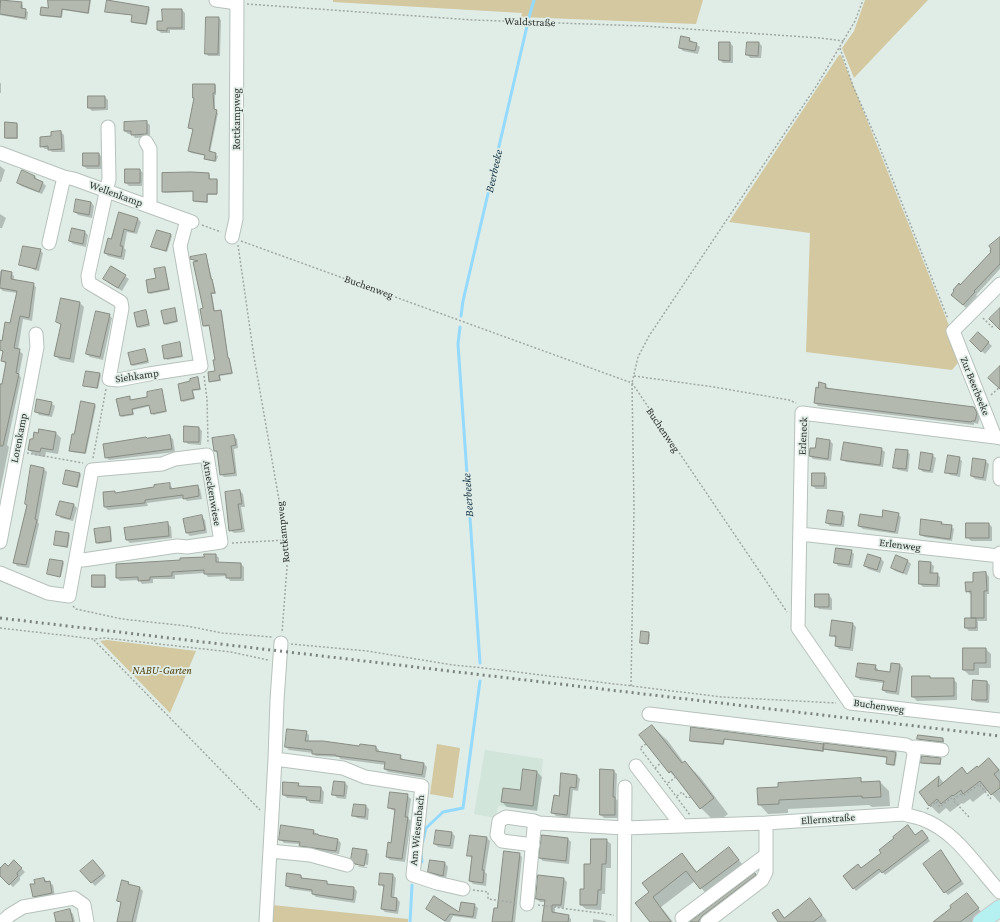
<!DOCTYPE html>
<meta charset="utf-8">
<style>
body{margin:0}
canvas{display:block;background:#e0ece6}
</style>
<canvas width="1000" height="922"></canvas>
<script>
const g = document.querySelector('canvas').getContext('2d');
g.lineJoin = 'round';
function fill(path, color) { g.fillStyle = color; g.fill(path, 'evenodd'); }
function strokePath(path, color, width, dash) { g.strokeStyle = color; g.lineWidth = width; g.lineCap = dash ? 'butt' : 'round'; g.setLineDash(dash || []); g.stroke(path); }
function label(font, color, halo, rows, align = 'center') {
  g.font = font + ' "Crimson Pro",serif'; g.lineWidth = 3.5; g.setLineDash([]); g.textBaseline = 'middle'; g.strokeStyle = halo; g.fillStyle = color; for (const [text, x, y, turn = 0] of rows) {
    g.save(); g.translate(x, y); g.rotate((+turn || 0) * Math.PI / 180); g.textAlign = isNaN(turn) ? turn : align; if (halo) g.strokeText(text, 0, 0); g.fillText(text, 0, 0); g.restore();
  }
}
fill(new Path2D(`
 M485,750L543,759L538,810L498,806L496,818L474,814Z`), '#d1e5da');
fill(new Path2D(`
 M333,0H703L696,24L521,17L522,13L333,2Z
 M865,0H928L854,78L842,48L854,31Z
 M839,55H841L962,358L952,370L806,352L810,233L729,222Z
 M107,640L196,651L170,713L100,641Z
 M437,744L460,748L453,798L430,794Z
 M272,905L408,919V922H270Z`), '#d3c8a0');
fill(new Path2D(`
 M0,0L21,3L23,5V9L28,12L27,20L0,15Z
 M49,0H91L89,14L63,10L62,18L42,16L41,15L48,9Z
 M148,8L150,9L147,25L133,23L132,22Z
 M182,10L185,13V30H170V33H161L158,30L163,22Z
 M218,18L221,20L220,56H208L206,53Z
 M689,39L700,47L698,54L683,51L680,48Z
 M720,43H730L733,46V63H723L720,60Z
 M759,43L762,46L761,58H750L747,54Z
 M0,82L1,84V93H0Z
 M215,85L216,86V95H215V111L218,113L210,153L218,156L216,162L207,160L205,158L206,156L191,153L189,151L194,130L189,127L195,99L194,98Z
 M105,97L108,100V110L92,111L89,108Z
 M146,122L150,125V137L135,138L132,134H128L125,131Z
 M17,124L18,125V139H7L6,137Z
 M61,132L64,135L65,152H52L49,149H45L41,146Z
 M99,154L102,157V169H87L84,166Z
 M0,166L5,170L1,182H0Z
 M140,170L143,173L142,186H129L126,183Z
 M209,174L210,175V180H217L218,181L217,195H208V203L195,202L194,201V192L165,193L163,192Z
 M35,176L37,180L42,182L46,186L42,194L21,186L18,183Z
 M77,200L91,202L94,206L92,218L78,215L75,212Z
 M0,214L6,218L2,228H0Z
 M120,214L138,219L141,222L137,234L127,232L124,248L126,250L124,260L108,256L105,253L112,240Z
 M72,229L85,232L88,235L86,247L73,244L70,241Z
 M171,235L172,236L167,252L154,248Z
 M1000,243V269L976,295L977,296L966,308L953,295Z
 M40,250L43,253L39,271L34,270L31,267Z
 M206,255L216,294H212L215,312L221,311L222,312L228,359L230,360L233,374L220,376L221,381L211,382L210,381L216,372V361L210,326L205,327L204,325V309L200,262L191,258Z
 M111,267L129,279L122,291L107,282Z
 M165,268L170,290L150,294L149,292L157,279Z
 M0,271L11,273L14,276V281L33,284L36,287L32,321L23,319L18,350L23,354L19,375L21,378L7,445L9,447L0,491V387L3,385L7,365L2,361L4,353L0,350V346L11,324L17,293L3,291L0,288Z
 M80,303L84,307L74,363L60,360L55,356L62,326L57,322Z
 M175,309L178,322L166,325L165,324Z
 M146,311L150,326L139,328L138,327Z
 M109,315L112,318L103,360L90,357L87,354Z
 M978,333L992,346L985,354L971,341Z
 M179,343L183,357L167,360L163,346Z
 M145,350L149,363L133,366L132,365Z
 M99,374L101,375L98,389L84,385Z
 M197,378L201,390L193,391L195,399L183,402L182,400Z
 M825,384L828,388V390L974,408L977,411L980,417L978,424L974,423V425L818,406L815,402L819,389Z
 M161,390L167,412L153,415L151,406L133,410L134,415L122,417L121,416L118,400L129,398L131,401L149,397Z
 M51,403L55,406L52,417L39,415L36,411Z
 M94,405L96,406L86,454L72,452L70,450L75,435Z
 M199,428L202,431L201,445L188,444L185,441Z
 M40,430L56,433L61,438L58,454L46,452L45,457L34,455L29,450L39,434Z
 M170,436L173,439L175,452L109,460L106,457Z
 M234,436L237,439L238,448L234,449L237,476L224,477L221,474L218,454L215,451L213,439Z
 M830,441L833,444L831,461L813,459L810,456L816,449Z
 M881,449L885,452L883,467L846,462L842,459Z
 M907,451L910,454L908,472L898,470L894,467Z
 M932,455L936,458L933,473L923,472L920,469Z
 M959,458L962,461L960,477L950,475L947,472Z
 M985,461L989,464L986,481L975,479L972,476Z
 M44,469L47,472L38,522L39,524L29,568L17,566L14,562Z
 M80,474L81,475L78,488L64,484Z
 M824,474L827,477V489H816L813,486Z
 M169,484L172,487V490L197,486L200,489L202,499L187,501L184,498L147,503L148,506L108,510L105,507L115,492L116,494L155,488Z
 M240,491L243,494L245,507H241L245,532L234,533L230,530Z
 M74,505L77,508L73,521L61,518L58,515Z
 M842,513L845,516L844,527L830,526L827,523Z
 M898,514L901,517L898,534L863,529L859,526Z
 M202,517L205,520L207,533L190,536L187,533Z
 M941,522L944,525L951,526L954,529L952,541L924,537L921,534Z
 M167,523L171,527L172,538L130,543L127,540Z
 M989,524L992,527V541H971L967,537Z
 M110,528L111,530L112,542L98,544L97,542Z
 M57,532L70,535L68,548L55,545Z
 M851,551L854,554L852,568L838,566L835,562Z
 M216,555L219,558V564H241L244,567V581H230L227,576L208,577L205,573L175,575V579H153V583L142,584L139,580L120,581L117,578L181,561Z
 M868,555L881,559L884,562L880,573L868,569L865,566Z
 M908,561L911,564L907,575L895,571L892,568Z
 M63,562L64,563L61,577L48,574Z
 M930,563L934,566L933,574H937L940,577V587H923L920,584Z
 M986,573L989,577V594H987V621H977L978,622V631H969L966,628L974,619L972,594H970L967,591Z
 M104,576L106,577V588H94L93,587Z
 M829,595L832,599V610L819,609L816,606Z
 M852,623L856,627L853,651L839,649L836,646L837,639L831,635Z
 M648,633L650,634L649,644H642L641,643Z
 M986,649L991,654V668H979V675H969L964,670Z
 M900,665L903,668L899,695L886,693L883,690L884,683L860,680L857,677L875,666L878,669V671L891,673Z
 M930,677L932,679H953L957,683V700L917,701L913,697Z
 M987,682L990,685L989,703L976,702L973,699Z
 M652,726L668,741L684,763L685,762L700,777L728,814L716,823L701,808L686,788L670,772L641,735Z
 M692,728L896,753L897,754L895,766L888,765L887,763L888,758L826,750L824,749V752L725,739L724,745L692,742L691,740Z
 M306,732L309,735V742L360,747H376L379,750V752L400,756L403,759V760L424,764L427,767L425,778L388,772L385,769L386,765L340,759L339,757L316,756L313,753L289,750L286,747Z
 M919,739H943L944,740V743L920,740Z
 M940,759L941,760V765L923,764L922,762Z
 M989,759L1000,770V803L988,790L973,802L970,799L963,804L962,803L950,812L946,808L939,814L930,805L939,777L944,783L968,775L978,769Z
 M601,770L614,771L617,774L616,799L618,801V818H604L601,815Z
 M537,772L542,777L537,811L507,807L502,802L521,791Z
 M577,776L580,779L578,791L573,790L570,818L556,816L553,813L559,797Z
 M860,779L864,783L880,782L889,791L890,806L872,807L869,805L788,809V813L768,814L759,804Z
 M284,783L298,784L301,787L321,788L324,792L323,804L310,803L307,799L287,798L284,795Z
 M345,783L348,786L346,799L337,798L334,794Z
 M407,795L411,799L408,818L411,821L405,862L390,860L387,857L391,844L396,811L392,810L389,807Z
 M366,806L369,809L368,820L357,818L353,815Z
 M314,831L317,835L338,840L341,843L339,854L304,849L300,844L284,843L280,839Z
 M452,833L455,836L453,849L438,847L435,844Z
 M925,834L930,841L885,875L882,871L856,891L844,876L862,869L916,836Z
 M487,838L490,841L485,872L487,874L486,886L473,884L470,881L473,859L468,855Z
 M568,839L571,842L569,864L543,861L540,858Z
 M606,840L611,844V868H606L605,894H602L601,910L586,909L581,905L591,865Z
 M729,848L747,870L710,898L695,881L661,907L673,922H651L650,892L681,854L697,872Z
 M366,851L369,854L368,865L355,863Z
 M519,854L522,857L515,922H493Z
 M944,855L964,884L948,895L945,892Z
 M14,861L25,872L20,877V880L13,887L0,875V870L8,867Z
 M445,863L448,867L446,879L432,874L429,871Z
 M96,864L106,876L95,886L82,871Z
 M358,866L367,867V868L359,867Z
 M755,874L757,876L703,917L701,922H692Z
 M393,875L396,878L394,899H397L400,902L398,914L385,912L382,909L385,888L380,884Z
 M301,876L304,879L327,882L329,885L354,888L357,891L355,903L316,897L313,894V892L290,889L287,886Z
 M44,879L53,885L55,896L37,900L34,897L36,884Z
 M564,879L567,882L564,908L555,907V914L568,916L571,919V922H543L546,902H540L537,899Z
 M128,883L132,886L140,888L143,891L136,922H118L122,904L119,900Z
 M967,895L983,914L972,922H935Z
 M810,900L827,921L825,922H779L778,910L785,918Z
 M474,905L478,908L476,919L453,916L450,922H446L427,908L460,914Z
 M70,911L73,914L75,922H57Z
 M593,919L605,921L606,922H593Z`), '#0003');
strokePath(new Path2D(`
 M529,17L534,0
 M461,316L463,301L527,26
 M460,327L458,344L480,663
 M423,841L426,828L443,812L463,808L480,681
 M421,853L422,862
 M410,922L412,885`), '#94dafe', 3);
const building = new Path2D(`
 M1,0L22,2L21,8L26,9L25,18L0,14Z
 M48,0H90L88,13L62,9L61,17L40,15L41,7L48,8Z
 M107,0L149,7L146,24L131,22L132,15L105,12Z
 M162,9H182V28H167V31L157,30V21H162Z
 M206,17H219L218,54H205Z
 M681,36L690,38L689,41L697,43L695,51L679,48Z
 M719,42H730V61L719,60Z
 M747,42H759L758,56L746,55Z
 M193,84H215V93H213L214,109L217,110L209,151L216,153L215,161L204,159L205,155L188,151L193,129L188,128L194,98H193Z
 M88,96H105V108H88Z
 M147,121V134L131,135V131H124V122Z
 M5,122L17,123V138H5Z
 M61,131L62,149L48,150V146L40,147V137L51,136V132Z
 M83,153H99V166H83Z
 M125,169H140V183H125Z
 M22,170L35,176L34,178L43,182L39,192L17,183Z
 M192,172L209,173V179H217V194H207V202L193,201V191L162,192V173Z
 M76,199L91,202L89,215L74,212Z
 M119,212L138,218L134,232L124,229L120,246H123L121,257L104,253L108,238L111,239Z
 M72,228L85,231L83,244L69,241Z
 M157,230L171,234L166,251L151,247Z
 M1000,237V264L974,291L975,292L963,305L951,295L954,291L953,290L959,283L960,285L991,252L990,251L991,249L989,246Z
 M23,246L41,249L36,269L19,265Z
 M206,254L211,279H212L215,293H211L214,311L221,310L228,358H229L232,373L219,375L220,380L209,382L208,372L215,371L213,360H215L209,325L203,326L200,309L203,308L193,262L198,261L190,259V257Z
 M111,266L126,275L118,288L103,279Z
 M165,267L169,289L148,293L146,280L156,278L154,269Z
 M2,270L12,272L11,279L34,283L29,318L20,316L14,348L20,349L16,373L19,374L3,446H0V384H2L6,362L1,361L3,351L0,350V340L2,341L5,322L10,323L17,291L0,288Z
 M61,298L80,302L70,359L54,356L61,324L56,322Z
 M175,308L177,321L164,324L161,311Z
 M1000,308V330L989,319Z
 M146,310L149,324L137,327L134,313Z
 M96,311L110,314L100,357L86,354Z
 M978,332L989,342L981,352L970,341Z
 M180,342L182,356L164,359L162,346Z
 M145,349L148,361L131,365L128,353Z
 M1000,366V389L988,378Z
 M86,371L100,373L97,388L83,386Z
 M198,377L200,389L192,390L194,398L181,401L178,384L190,381V379Z
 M819,382L826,384L825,388L974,407L977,413L975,421H972L971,422L944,419L814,403L816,387L818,388Z
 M162,389L166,411L151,414L149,405L132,409L133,414L120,416L116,399L130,396V400L147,397V392Z
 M37,399L52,402L49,415L35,412Z
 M81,401L95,404L85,453L69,451L72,434H74Z
 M184,426L199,427V442H184Z
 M39,429L56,432L53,450L41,448L40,452L28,450L30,439H33L34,432L38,433Z
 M170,435L172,449L105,458L103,444L146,437L147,438Z
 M234,435L236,445L231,446L235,473L220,475L217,451H214L212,438Z
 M817,438L830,440L828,459L809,456L810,448H815Z
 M844,442L882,448L880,465L841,460Z
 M896,449L908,450L906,469L893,468Z
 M921,452L933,454L930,471L919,469Z
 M948,455L960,457L957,474L945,473Z
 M973,458L986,460L983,478L971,476Z
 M31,465L44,468L35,519L37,520L26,565L13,563L27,505L25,504Z
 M66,470L80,473L77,487L63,484Z
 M812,473H825L824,486H812Z
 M170,483V489L198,485L199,496L183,499V495L145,500V503L104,507L103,492L115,491V493L154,487V485Z
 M240,490L242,504H238L242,529L229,531L225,492Z
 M60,501L74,504L70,519L56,515Z
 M828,510L843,512L841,525L826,523Z
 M883,510L899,513L895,532L858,526L860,514L882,517Z
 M202,515L205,530L186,533L183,519Z
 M921,519L942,522L941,524L952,525L950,539L920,535Z
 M168,522L169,536L126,540L124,528Z
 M966,523H989V538H966Z
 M110,527L111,541L96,543L94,529Z
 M56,531L69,533L67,547L54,545Z
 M836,548L852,550L849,565L834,563Z
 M204,554H216V562L241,563V578H226V574H204V570L172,572V576L150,577V580L138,581V577L116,578V564L180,560V558L204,557Z
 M868,554L881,558L877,570L864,566Z
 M896,555L908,560L903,573L891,568Z
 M50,559L63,561L60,577L47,574Z
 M919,561L931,562L930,573H938L937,585L919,584Z
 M986,572L987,591H984V618H971V591L966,592L965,582H973V573Z
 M92,575H105V587H92Z
 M815,594H829V607H815Z
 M965,618H976V628H965Z
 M832,620L853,623L850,648L835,646L836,636H830Z
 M641,631L649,632L648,644L640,643Z
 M963,648H986V663H974V670H963Z
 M858,663L876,665L875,670L890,672L891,663L900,664L896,692L882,690L884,681L856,677Z
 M912,676H930V678H954V696L912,697Z
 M973,680L987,681V700H972Z
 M652,725L682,763L685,761L714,798L700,809L671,771L669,773L639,735Z
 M691,727L824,744L823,751L724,739L723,744L690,741Z
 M287,729L307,731L305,741H323L359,746L360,744L376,746V751L401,755L400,759L424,763L422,775L384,769L385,762L336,756V755L312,754V750L285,747Z
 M918,735L943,738V742L917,739Z
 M824,743L896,752L894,765L886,764L887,757L823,749Z
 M922,756L941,758L940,764L921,763Z
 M989,758L999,770L994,774L1000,782V788L991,795L980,781L963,794L961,790L953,796L952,795L941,804L937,799L929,806L919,792L939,776L938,787L962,767L967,774L977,766L978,767Z
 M523,769L537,771L533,806L501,802L503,788L520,790Z
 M600,769L614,770L613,797H615V815H600Z
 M561,773L577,775L576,788L570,787L567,815L551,813L554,795L559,796Z
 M861,778V782L880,781L881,797L862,798V796L779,800V804L758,805L757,788L778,787V783Z
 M334,781L345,782L344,796L332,795Z
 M283,782L299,783L298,786L321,787L320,801L306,800L307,797L283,795Z
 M390,792L408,794L405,817H408L402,859L386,857L388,842L391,843L395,809L388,808Z
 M354,804L366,805L365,817L352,816Z
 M281,825L314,830L313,834H318V835L338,839L336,851L299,846L300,842L279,840Z
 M908,825L915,835L922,830L928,838L882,873L879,869L853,889L843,876L858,864L861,868L881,853L879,850L894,838L893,837Z
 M436,830L452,832L450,846L434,844Z
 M470,835L487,837L482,870H484L483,883L469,881L472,856H467Z
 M542,835L568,838L566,861L539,858Z
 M591,839H607L606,864H602L601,890H598L597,905H580V889H584V864H590Z
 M729,847L739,860L700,889L686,871L653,897L671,922H650L635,903L649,892L642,883L682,853L696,872Z
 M353,848L367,850L364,866L355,864L351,859Z
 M941,850L961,881L944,893L923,864Z
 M504,851L520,853L512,922H492L494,908H497Z
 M14,860L22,868L17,873L18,876L9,885L0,876V868L5,863L8,866Z
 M93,860L104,873L91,883L80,871Z
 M430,860L445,862L443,876L428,872Z
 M287,873L301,875V878L327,881V884L354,887L353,900L312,894V890L286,886Z
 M380,873L393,874L391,897L397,898L396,911L381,909L384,885H379Z
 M755,873L756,875L702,916L698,922H690Z
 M538,875L564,878L561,905H552V912L569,915L568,922H542L545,900L536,899Z
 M44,878L45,882L50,881L52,893L33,897L30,884H35L34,880Z
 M122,880L129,882L128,884L140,887L132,922H117L121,902L117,901Z
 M967,893L979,908L960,922H933L951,908L950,906Z
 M434,896L459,912L461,902L475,904L473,917L450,914L445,921L426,909Z
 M810,898L822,915L813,922H778L772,913L778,909L784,918Z
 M70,909L73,922H56L54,913Z`);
fill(building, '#b4b9af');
strokePath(building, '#888d83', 1);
const minor = new Path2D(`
 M216,0L237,3
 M108,127L109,179L88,276L89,283L121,302L122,308L109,379L118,380L149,374L201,366L180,246L187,220
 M146,142L150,149V206
 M0,153L64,177L74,179L192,222
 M232,237L236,219L237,0
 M49,243L64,177
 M1000,284L953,331L995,437L1000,438
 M995,437L802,413L798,628L850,703L1000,720
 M1000,464V479
 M800,534L1000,556
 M0,542L37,347L36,334
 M1000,553V572
 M0,573L48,593L69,596L92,470L162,464L175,459L207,455L221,542L187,547L177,546L83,560L76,559
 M649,714L906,745L912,748L914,754L904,814
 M912,748L915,747L942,750
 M275,759L343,768L365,777L422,786L413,875L437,883L463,889
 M636,766L682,826
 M533,845L502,841L497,835L499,821L506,817L534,821L539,823
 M270,851L310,855L347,865
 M527,904L534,828L539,823L625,828L766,823L904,814C910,816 916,817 922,819C957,832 976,866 1000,892
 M682,918L766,855
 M2,922L10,915L23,907L74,898L84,905L87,922
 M266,922L275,759L277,700L281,643
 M624,922L625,787
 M707,922L762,880L766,872V823`);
const major = new Path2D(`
 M981,922L1000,908`);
strokePath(minor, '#b6c2bb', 15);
strokePath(major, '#c8c9c9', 18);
strokePath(new Path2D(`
 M247,4L473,20L644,26L820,38L844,41
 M840,48L853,86L878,143L948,319
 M202,225L221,232
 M241,241L632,383L787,612
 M238,245L254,357L286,540L287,567L282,633
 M983,318L992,327L994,324
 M204,376L207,399L208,444
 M634,376L714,387L789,400L796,403
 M991,395L1000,387
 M27,453L83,463
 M93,458L106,389
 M232,543L286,540
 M73,606L76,609L122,619L187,626L222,633L272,637
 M0,628L61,635L94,639L105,638L231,652L268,660
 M94,640L260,810
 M291,644L367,651L453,665L484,668L722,697L836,703
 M631,686L634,509L632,383L638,357L649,336L817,85L855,21L863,0
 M646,744L640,748L690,815
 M655,768L661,763
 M668,783L676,777
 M980,785L991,799
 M961,794L963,796L981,783
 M677,796L682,792L687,798L691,797
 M954,801L969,817
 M936,802L940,807L951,798L953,800L962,793
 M927,809L938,801
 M473,890L488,892V899L517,903
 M538,905L614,915`), '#9fa8a4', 1.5, [2, 2]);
strokePath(minor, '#fff', 13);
strokePath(major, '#b6f1f1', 16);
strokePath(new Path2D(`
 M0,618L1000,736`), '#7c8480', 3, [2, 4]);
label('11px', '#2d312f', '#e0ece6', [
 ["Waldstraße",530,22,2],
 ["Rottkampweg",237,119,-90],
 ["Wellenkamp",116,194,20],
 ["Buchenweg",369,287,20],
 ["Siehkamp",137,376,-8],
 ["Zur Beerbeeke",975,386,68],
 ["Buchenweg",663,430,56],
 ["Erleneck",803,436,-87],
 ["Lorenkamp",19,438,-79],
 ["Arneckenwiese",212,493,80],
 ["Rottkampweg",283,532,-96],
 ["Erlenweg",900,545,7],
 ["Buchenweg",879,706,8],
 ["Ellernstraße",828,819,-4],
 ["Am Wiesenbach",417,830,-84]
]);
label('italic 11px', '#504310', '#e0ece6', [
 ["NABU-Garten",162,671]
]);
label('italic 12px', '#1a3a49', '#e0ece6', [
 ["Beerbeeke",494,171,-77],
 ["Beerbeeke",468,495,-94]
]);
</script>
